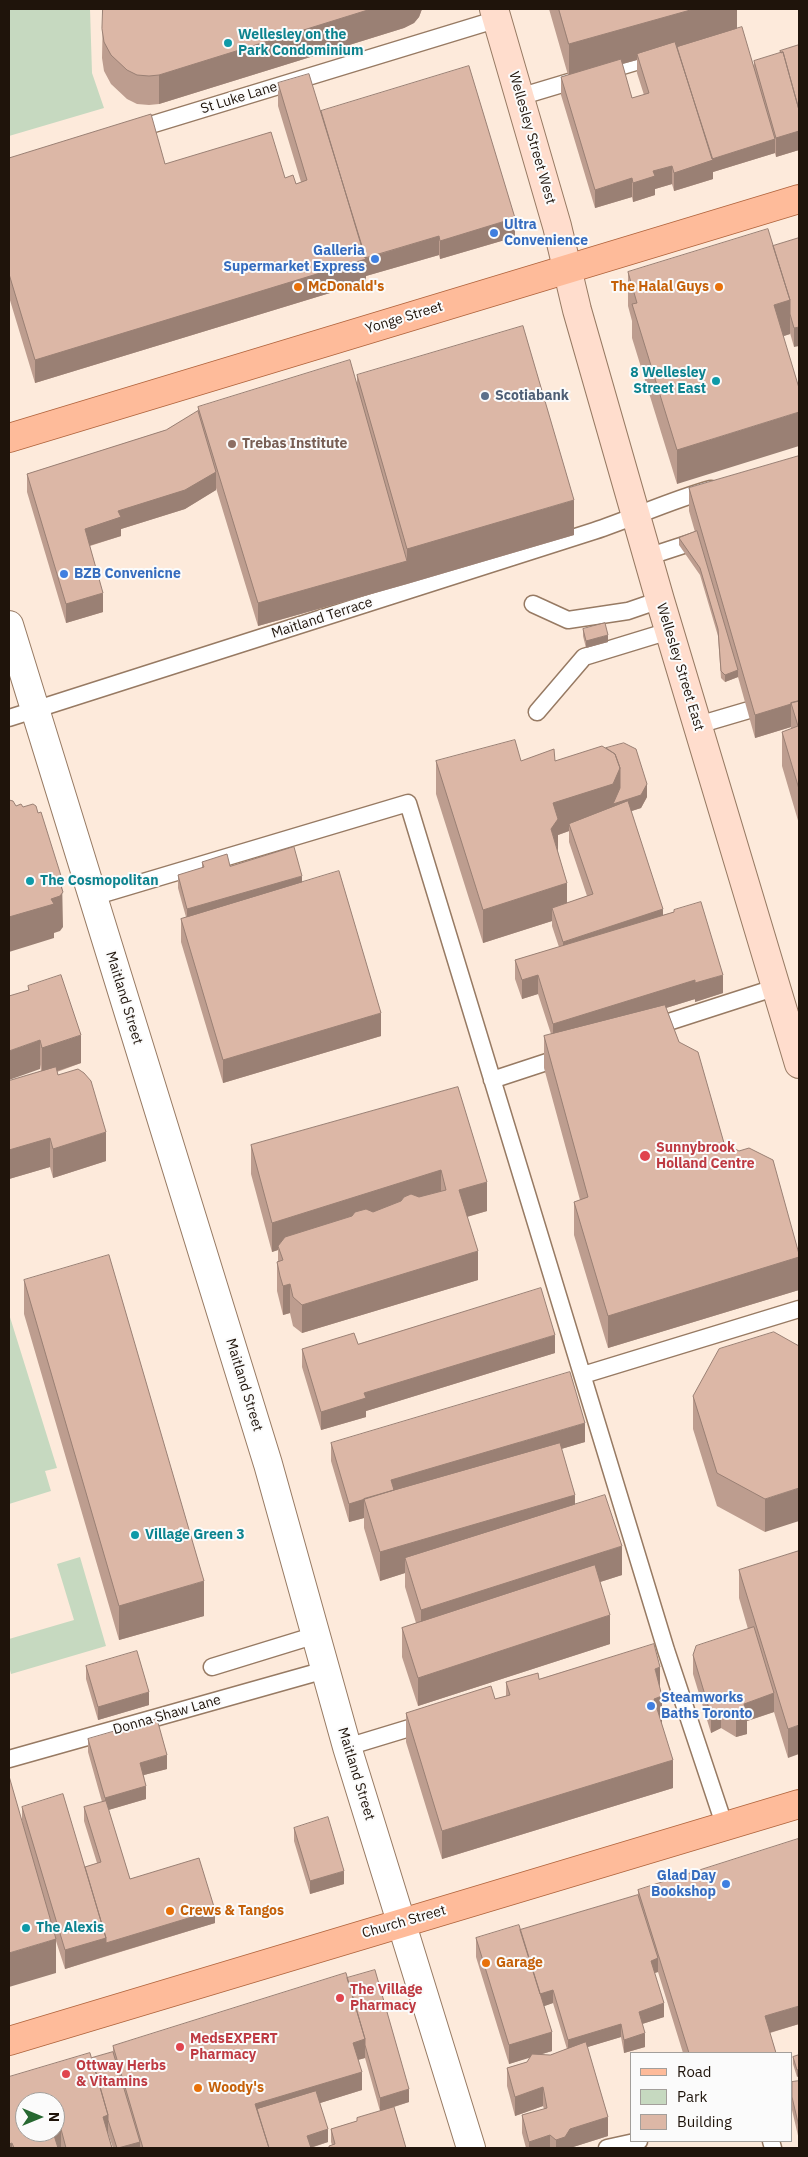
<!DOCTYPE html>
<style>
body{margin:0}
#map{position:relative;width:808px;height:2157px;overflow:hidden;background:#fdeadb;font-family:"IBM Plex Sans",sans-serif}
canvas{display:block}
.frame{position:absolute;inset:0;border:10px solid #1f140b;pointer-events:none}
.legend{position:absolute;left:630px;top:2052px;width:162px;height:90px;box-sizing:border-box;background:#fbfbfb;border:1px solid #a39f9b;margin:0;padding:6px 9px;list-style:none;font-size:15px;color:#1f140b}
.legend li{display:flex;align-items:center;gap:10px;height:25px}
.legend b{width:25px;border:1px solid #a39f9b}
.north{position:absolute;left:15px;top:2092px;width:50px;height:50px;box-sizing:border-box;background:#fbfbfb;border:1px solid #a39f9b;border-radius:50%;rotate:90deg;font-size:14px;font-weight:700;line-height:20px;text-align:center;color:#1f140b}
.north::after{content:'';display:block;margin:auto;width:18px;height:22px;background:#276831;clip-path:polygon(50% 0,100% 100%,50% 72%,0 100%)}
</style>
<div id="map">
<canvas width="808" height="2157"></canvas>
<div class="frame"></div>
<ul class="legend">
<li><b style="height:6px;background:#febb9a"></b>Road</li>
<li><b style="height:14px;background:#c6d9c0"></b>Park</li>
<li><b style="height:14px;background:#dcb7a6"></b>Building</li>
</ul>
<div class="north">N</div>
</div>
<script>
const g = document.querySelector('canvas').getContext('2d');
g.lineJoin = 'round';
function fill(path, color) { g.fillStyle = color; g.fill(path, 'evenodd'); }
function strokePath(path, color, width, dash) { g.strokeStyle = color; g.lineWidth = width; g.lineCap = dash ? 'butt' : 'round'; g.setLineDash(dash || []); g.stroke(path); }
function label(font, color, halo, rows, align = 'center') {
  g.font = font + ' "IBM Plex Sans",sans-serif'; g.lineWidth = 4; g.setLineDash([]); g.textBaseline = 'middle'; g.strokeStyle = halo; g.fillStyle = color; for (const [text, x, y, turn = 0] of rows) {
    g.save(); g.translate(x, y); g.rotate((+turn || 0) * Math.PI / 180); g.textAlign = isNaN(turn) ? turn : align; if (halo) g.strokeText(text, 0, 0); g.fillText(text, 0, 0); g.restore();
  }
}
fill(new Path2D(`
 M9,9H90L92,73L104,108L9,136Z
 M9,1314L57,1468L45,1471L51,1491L9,1504Z
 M80,1557L106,1646L11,1674L9,1666V1639L74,1620L57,1564Z`), '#c6d9c0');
const lane = new Path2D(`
 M519,97L659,55
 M134,130L498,19
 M647,557L696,541
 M533,604L568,620L628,611L660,600
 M537,712L584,657L669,631
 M9,718L594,531C633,518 671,500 711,489
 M698,725L749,710
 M93,897L408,803L666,1650L725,1827
 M650,1028L777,987
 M492,1080L565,1056
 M583,1375L799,1309
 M212,1667L316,1635
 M347,1747L426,1723
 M9,1759L325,1670
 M771,2141L773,2148
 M607,2148L639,2141`);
const street = new Path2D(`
 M9,625L268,1464L347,1747L471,2148`);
const secondary = new Path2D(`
 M494,9L557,226L577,310L660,600L799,1064`);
const primary = new Path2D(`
 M9,438L799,199
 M9,2041L799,1804`);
strokePath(lane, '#977a63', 19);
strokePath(street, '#977a63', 30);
strokePath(secondary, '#977a63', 30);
strokePath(primary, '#b0633c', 30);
strokePath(lane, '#fff', 16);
strokePath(street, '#fff', 28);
strokePath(secondary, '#ffddcd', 28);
strokePath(primary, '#febb9a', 28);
fill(new Path2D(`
 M103,9H422L419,17L414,23L404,28L159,104L149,105L137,104L127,99L111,84L104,71L102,58Z
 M549,9H737V29L754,66V61L780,53V51L799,45V150L776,157L775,153L713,172V179L674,191L672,184L655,189V195L633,202L632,197L595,208L561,95V77L568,75ZM637,60V73L644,95L632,98L622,64Z
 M278,83L515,237L440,259L439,255L366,276V282L35,383L9,297V158L165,164L285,178L296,184L301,182L278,106Z
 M799,238L794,347L790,333V334L784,336L677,484L632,338V321L628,306V272L773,246Z
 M357,375L574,535L407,584L258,626L216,488V490L185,509L121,529V536L90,546L103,612L66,623L27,492V474L166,430L198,411V407L357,384Z
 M799,456V824L782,766V732L791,729V727L755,738L738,677L725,682L721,678L718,636L700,575L679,545V538L695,532L689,511V488Z
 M583,629L608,642L586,648L583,636Z
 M436,761H555L647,797L641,808L631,811L663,915L674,912V910L723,993L695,1002V999L666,1008L679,1042L724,1143L799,1254V1290L608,1348L574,1235V1202L580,1200L544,1068V1036L551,1034L538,994L522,999L515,979V960L559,947L552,926V921L483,943L436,794ZM569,831V842L587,896L567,903L558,852V835Z
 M202,862L230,866L302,882L381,1036L223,1083L181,942V919L186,917L178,888V875L202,868Z
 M28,986L81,1063L57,1072L58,1075L106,1161L53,1178L50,1167L9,1179V1081L41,1071Z
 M458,1087L487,1211L467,1217L478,1280L302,1333L293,1326L290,1313L283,1315L277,1291V1262L278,1261V1250L272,1252L251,1174V1145Z
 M24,1280L204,1616L119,1640L24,1314Z
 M774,1332L765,1532L717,1506L693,1429V1396Z
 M358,1344L555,1353L366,1411V1417L321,1430L302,1367V1349Z
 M585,1442L561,1449L575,1505L622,1575L600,1582L610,1644L418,1706L402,1657V1628L416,1623L405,1587V1573L380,1581L364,1528V1518L349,1522L331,1461V1443Z
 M799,1551L788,1758L774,1712L747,1721V1734L736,1737L721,1728L711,1733L693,1674V1655L748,1629L739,1598V1570Z
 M86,1666L149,1705L98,1720L86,1679Z
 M539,1679L660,1688L662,1725L673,1788L442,1859L406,1742V1713L495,1699L506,1696V1682Z
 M88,1739L167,1769L144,1775L146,1799L108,1810L130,1879L215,1923L65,1969L56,1941V1973L22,1820V1807L85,1867L97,1863L84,1821V1807L102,1802L88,1752Z
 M294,1828L344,1884L310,1894L294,1841Z
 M638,1890L799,2024L770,2033L776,2053H683L658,1972L654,1973L664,2017L642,2024L645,2047L624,2053L621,2037L587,2047L608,2136L570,2148H526L522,2133V2115L544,2109L543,2106L515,2116L507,2086V2068L527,2062L530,2057L509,2064L476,1957V1938L520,1930L638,1895ZM553,2003L567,2049L550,2055H539L552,2051L544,2006Z
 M347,1978L409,2102L394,2107L406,2148H329V2146L332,2145L331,2142V2129L357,2121V2118L380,2111L365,2058L358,2060L362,2090L320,2103L328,2142L311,2148H113L108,2133V2134L112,2148H9L92,2058L113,2052V2046Z
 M799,2055L797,2077L793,2064V2057Z
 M799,2081V2140L792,2110V2082Z`), '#bd9d8f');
fill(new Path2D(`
 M371,9H422L419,17L414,23L404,28L159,104V75Z
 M694,9H737V31L638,59L637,54V60L569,79V44Z
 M799,131V150L776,157V138Z
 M775,139V153L713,172V179L674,191V173L712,159Z
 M672,166V184L655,189V195L633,202V183L653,171Z
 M632,178V197L595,208V190Z
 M515,218V237L440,259V241Z
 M439,236V255L366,276V282L35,383V360Z
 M790,300V334L774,339V305Z
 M799,327V346L794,347V328Z
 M799,412V446L677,484V450Z
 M216,472V490L185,509L121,529V536L85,547V529L118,511Z
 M574,500V535L407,584L258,626V603L407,561V549Z
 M103,593V612L66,623V604Z
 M608,635V642L586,648V641Z
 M738,670V677L725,682V675Z
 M791,704V727L755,738V715Z
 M620,768L647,784V797L641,808L571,831L569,824V831L558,835V852L551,829L553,803Z
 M302,876V889L187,922V909Z
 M62,879L63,927L60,931L54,933V938L9,952V917L51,899L59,880Z
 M567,883V916L552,908V921L483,943V910Z
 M663,909V927L563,960V942Z
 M538,975V994L522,999V980Z
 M723,975V993L695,1002V983Z
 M695,980V999L553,1043V1024Z
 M381,1013V1036L223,1083V1060Z
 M81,1035V1063L42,1076V1048Z
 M40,1040V1069L9,1080V1051Z
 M106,1132V1161L53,1178V1149Z
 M50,1138V1167L9,1179V1150Z
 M441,1170V1199L278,1246V1250L272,1252V1223Z
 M487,1182V1211L459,1219V1190Z
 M478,1251V1280L302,1333V1305Z
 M799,1257V1290L608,1348V1316Z
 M290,1284V1313L283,1315V1286Z
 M555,1335V1353L366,1411V1417L321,1430V1412L364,1393Z
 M585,1423V1442L394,1498L364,1499V1518L349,1522V1504L391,1480Z
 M799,1488V1521L765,1532V1499Z
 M575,1495V1524L405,1558V1573L380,1581V1552Z
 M622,1546V1575L421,1639V1610Z
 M204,1581V1616L119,1640V1606Z
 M610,1615V1644L418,1706V1678Z
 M660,1667V1696L655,1669Z
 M149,1692V1705L98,1720V1707Z
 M774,1693V1712L747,1721V1734L736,1737V1719L744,1704Z
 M662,1696V1725L654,1699Z
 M721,1710V1728L711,1733V1715Z
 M799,1725V1754L788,1758V1729Z
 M167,1755V1769L140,1776V1763Z
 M673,1760V1788L442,1859V1831Z
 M146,1786V1799L105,1811V1798Z
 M344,1871V1884L310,1894V1881Z
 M215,1910V1923L106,1956V1943Z
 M106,1938V1956L65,1969V1950Z
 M56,1939V1973L9,1987V1953Z
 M658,1958V1972L651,1974V1961Z
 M553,1990V2003L539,2008V1994Z
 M664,2003V2017L639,2025V2012Z
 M799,2006V2024L765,2034V2016Z
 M621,2024V2037L568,2053V2040Z
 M552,2032V2051L509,2064V2045Z
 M645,2033V2047L624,2053V2040Z
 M365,2039V2058L353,2061V2043Z
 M799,2069V2076L797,2077V2070Z
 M362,2072V2090L259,2122L255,2104Z
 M543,2087V2106L515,2116V2097Z
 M409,2089V2102L380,2111V2098Z
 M108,2115V2133L103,2136V2117Z
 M608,2117V2136L570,2148H556V2140L570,2129Z
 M61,2129V2148H53V2132H55V2131Z
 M328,2129V2142L309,2148L307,2136Z
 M550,2135V2148H529V2142Z
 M140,2142V2148H118Z
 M12,2143V2148H9V2144Z`), '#9a8074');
const building = new Path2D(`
 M103,9H371L159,75L149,76L137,75L127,70L111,55L104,42L102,29Z
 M559,9H694L569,44Z
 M742,27L775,139L712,159L677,47Z
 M675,42L713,160L674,173L672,166L653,171L655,176L633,183L632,178L595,190L561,77L621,59L632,98L649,93L637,54Z
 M799,45V110L783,52L781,53L780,51Z
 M783,52L799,110V131L776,138L754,61Z
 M469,66L515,218L440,241L439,236L365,258L321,111Z
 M309,74L366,259L35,360L9,274V158L151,114L165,164L271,132L285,178L293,175L296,184L307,180L278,83Z
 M768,229L790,300L774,305L799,388V412L677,450L632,304L637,303L628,272Z
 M799,238V327L794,328L790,314V300L773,246Z
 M523,326L574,500L407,549L357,375Z
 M350,360L407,561L258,603L198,407Z
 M198,411L216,472L185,490L118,511L121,517L85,529L103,593L66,604L27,474L166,430Z
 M799,456V701L791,703V704L755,715L689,488Z
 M697,531L738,670L725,675L721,671L718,629L700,568L679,538Z
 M605,623L608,635L586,641L583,629Z
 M799,701V789L782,732L798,726L791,703Z
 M515,740L521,761L554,749L555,761L602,746L615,754L620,768L613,784L553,803L558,819L551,829L567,883L483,910L436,761Z
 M624,743L636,749L647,784L641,795L613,804L620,788V768L615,754L606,748Z
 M9,800L13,801L16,806L21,804L23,807L33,804L36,806L38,813L41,812L62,879L59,880L63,892L60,896L51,899L54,904L9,917Z
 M628,801L663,909L563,942L552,908L593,894L569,824Z
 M294,847L302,876L187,909L178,875L204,867L202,862L227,854L230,866Z
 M339,871L381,1013L223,1060L181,919Z
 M701,902L723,975L695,983V980L553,1024L538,975L522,980L515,960L674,912V910Z
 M61,975L81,1035L42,1048L40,1040L9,1051V996L29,990L28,986Z
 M665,1005L679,1042L698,1052L724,1143L739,1151L749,1148L773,1160L799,1254V1257L608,1316L574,1202L588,1197L544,1036Z
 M56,1067L58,1075L78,1069L84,1073L91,1081L106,1132L53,1149L50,1138L9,1150V1081Z
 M458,1087L487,1182L459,1190L478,1251L302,1305L293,1297L290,1284L283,1286L280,1276L277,1262L283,1260L278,1246L285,1237L352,1216L355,1212L366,1209L373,1212L401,1201L404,1197L411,1194L419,1197L446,1190L441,1170L272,1223L251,1145Z
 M109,1255L204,1581L119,1606L24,1280Z
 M541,1288L555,1335L364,1393L366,1398L321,1412L302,1349L354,1333L358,1344Z
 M774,1332L799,1346V1488L765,1499L717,1473L693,1396L719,1349Z
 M570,1372L585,1423L391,1480L394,1490L349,1504L331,1443Z
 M560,1443L575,1495L380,1552L364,1499Z
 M605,1495L622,1546L421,1610L405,1558Z
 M799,1551V1725L788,1729L739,1570Z
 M595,1565L610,1615L418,1678L402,1628Z
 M754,1627L774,1693L744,1704L747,1715L736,1719L721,1710L711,1715L693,1655L696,1646Z
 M654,1644L660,1667L655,1669L662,1696L654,1699L673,1760L442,1831L406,1713L491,1686L495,1699L510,1695L506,1682L538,1673L539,1679Z
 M137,1651L149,1692L98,1707L86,1666Z
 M157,1719L167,1755L140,1763L146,1786L105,1798L88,1739Z
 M9,1776L56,1939L9,1953Z
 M63,1794L106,1938L65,1950L22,1807Z
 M106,1801L130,1879L199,1858L215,1910L106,1943V1938L85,1867L101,1862L84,1807Z
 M328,1817L344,1871L310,1881L294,1828Z
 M798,1839L799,1842V2006L765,2016L776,2053H689L638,1890Z
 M638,1895L658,1958L651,1961L664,2003L639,2012L645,2033L624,2040L621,2024L568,2040L553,1990L540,1994L520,1930Z
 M519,1925L552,2032L509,2045L476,1938Z
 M375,1970L409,2089L380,2098L365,2045V2039L347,1978Z
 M346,1973L365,2039L353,2043L362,2072L255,2104L269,2148H143L113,2046Z
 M586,2042L608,2117L570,2129L565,2137L556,2140L550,2135L529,2142L522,2115L547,2108L543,2087L515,2097L507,2068L527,2062L532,2054L550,2055Z
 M113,2052L140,2142L118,2148H117L108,2120V2115L92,2058Z
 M90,2053L108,2115L103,2117L112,2148H66L61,2129L55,2131V2102H25V2132H53L58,2148H14L12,2143L9,2144V2077Z
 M799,2055V2069L797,2070L793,2057Z
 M799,2081V2127L792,2097V2082Z
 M316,2091L328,2129L307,2136L311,2148H269L257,2109Z
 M394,2107L406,2148H329V2146L335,2144L331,2129L357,2121V2118Z`);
fill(building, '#dcb7a6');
strokePath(building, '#9a8074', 1);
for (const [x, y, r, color] of [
 [228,43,5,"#0f9aa8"],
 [494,233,5,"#3f7fe0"],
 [375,259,5,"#3f7fe0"],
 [298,287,5,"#e8710a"],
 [719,287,5,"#e8710a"],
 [716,381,5,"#0f9aa8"],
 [485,396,5,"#5c6f8a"],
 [232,444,5,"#8d6e63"],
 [64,574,5,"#3f7fe0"],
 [30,881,5,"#0f9aa8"],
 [645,1156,6,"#e0444e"],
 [135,1535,5,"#0f9aa8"],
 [651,1706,5,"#3f7fe0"],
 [726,1884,5,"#3f7fe0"],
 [170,1911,5,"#e8710a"],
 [26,1928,5,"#0f9aa8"],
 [486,1963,5,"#e8710a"],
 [340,1998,5,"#e0444e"],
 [180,2047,5,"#e0444e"],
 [66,2074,5,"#e0444e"],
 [198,2088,5,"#e8710a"]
]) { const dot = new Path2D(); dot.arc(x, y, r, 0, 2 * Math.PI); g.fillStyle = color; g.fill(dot); strokePath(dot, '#fbfbfb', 2); }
label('bold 14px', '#0d838f', '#fbfbfb', [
 ["Wellesley on the",238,35],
 ["Park Condominium",238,51],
 ["8 Wellesley",706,373,"right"],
 ["Street East",706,389,"right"],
 ["The Cosmopolitan",40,881],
 ["Village Green 3",145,1535],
 ["The Alexis",36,1928]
], 'left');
label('14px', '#1f140b', '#fbfbfb', [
 ["St Luke Lane",239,98,-17],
 ["Wellesley Street West",532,138,74],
 ["Yonge Street",404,318,-17],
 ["Maitland Terrace",322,618,-18],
 ["Wellesley Street East",680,667,73],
 ["Maitland Street",124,998,73],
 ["Maitland Street",244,1385,73],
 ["Donna Shaw Lane",167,1715,-16],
 ["Maitland Street",356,1774,73],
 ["Church Street",404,1922,-16]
]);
label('bold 14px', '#366cbe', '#fbfbfb', [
 ["Ultra",504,225],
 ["Convenience",504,241],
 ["Galleria",365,251,"right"],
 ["Supermarket Express",365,267,"right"],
 ["BZB Convenicne",74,574],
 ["Steamworks",661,1698],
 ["Baths Toronto",661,1714],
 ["Glad Day",716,1876,"right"],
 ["Bookshop",716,1892,"right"]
], 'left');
label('bold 14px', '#c56008', '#fbfbfb', [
 ["McDonald's",308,287],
 ["The Halal Guys",709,287,"right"],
 ["Crews & Tangos",180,1911],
 ["Garage",496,1963],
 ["Woody's",208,2088]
], 'left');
label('bold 14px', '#4e5e75', '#fbfbfb', [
 ["Scotiabank",495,396]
], 'left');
label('bold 14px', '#785e54', '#fbfbfb', [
 ["Trebas Institute",242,444]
], 'left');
label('bold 14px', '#be3a42', '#fbfbfb', [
 ["Sunnybrook",656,1148],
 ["Holland Centre",656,1164],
 ["The Village",350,1990],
 ["Pharmacy",350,2006],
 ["MedsEXPERT",190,2039],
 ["Pharmacy",190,2055],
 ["Ottway Herbs",76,2066],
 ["& Vitamins",76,2082]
], 'left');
</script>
